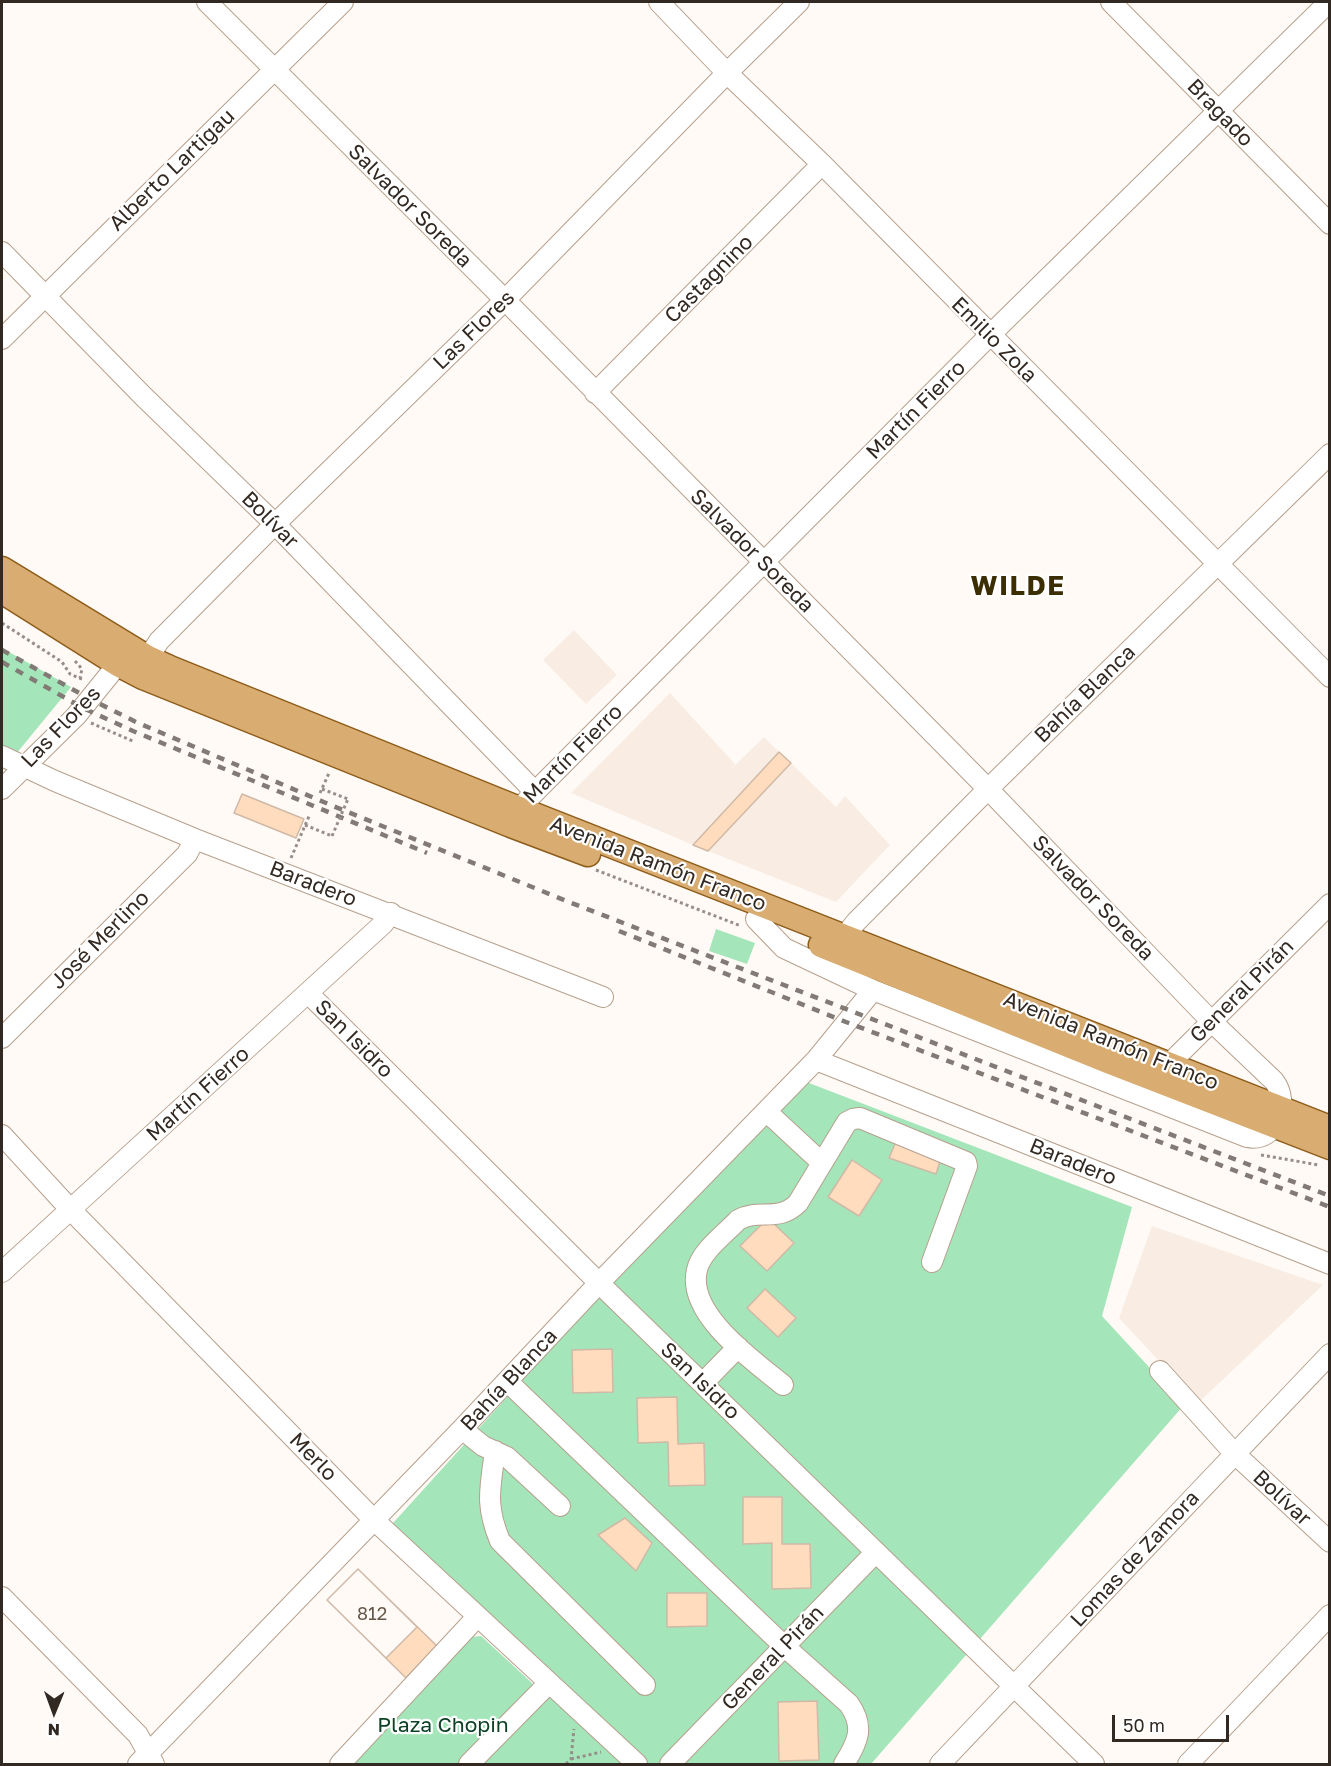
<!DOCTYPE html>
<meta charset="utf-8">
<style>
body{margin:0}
#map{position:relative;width:1331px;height:1766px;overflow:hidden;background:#fffaf6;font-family:"Golos Text",sans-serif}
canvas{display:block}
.frame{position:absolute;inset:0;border:3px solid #322922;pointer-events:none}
.north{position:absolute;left:24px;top:1682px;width:60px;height:60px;-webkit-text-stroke:4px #fff;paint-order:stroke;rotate:181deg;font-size:16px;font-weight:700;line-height:24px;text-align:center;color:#322922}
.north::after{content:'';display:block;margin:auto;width:21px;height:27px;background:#322922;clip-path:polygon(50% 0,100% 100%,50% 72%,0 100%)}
.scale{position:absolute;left:1112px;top:1715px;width:117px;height:27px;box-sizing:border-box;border:3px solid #322922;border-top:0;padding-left:8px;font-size:18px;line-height:21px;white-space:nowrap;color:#322922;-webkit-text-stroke:4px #fff;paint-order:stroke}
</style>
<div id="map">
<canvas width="1331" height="1766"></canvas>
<div class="frame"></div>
<div class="north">N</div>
<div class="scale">50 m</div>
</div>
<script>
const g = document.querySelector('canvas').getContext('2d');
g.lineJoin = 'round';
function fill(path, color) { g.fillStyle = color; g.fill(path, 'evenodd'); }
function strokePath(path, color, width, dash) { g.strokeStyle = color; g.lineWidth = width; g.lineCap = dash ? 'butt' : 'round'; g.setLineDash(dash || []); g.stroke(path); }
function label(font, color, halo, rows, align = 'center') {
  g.font = font + ' "Golos Text",sans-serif'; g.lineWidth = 4.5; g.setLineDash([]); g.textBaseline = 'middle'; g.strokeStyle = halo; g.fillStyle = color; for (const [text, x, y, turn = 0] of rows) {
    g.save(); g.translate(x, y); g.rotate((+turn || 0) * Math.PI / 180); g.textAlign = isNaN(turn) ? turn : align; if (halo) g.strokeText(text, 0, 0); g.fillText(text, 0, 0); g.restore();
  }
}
fill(new Path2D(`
 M574,630L617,675L586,704L543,660Z
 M670,693L735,764L729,771L764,737L779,752L693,845L571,793Z
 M791,763L836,807L845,796L890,845L836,902L708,851Z
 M1152,1226L1323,1285L1198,1403L1119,1318Z`), '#f9ede3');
fill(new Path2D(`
 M2,648L71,687L2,771Z
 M716,929L755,943L747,964L709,951Z
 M796,1078L1132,1207L1102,1316L1184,1405L871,1764H631L384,1533Z
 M481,1636L532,1683L533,1688L460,1764H350L471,1637Z
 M547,1697L554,1698L623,1764H480Z`), '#a4e5ba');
const building = new Path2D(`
 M779,752L791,763L708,851L693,845Z
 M242,794L304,819L296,838L234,813Z
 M897,1139L942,1155L936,1174L889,1158Z
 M852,1160L882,1180L859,1216L828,1197Z
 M768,1218L794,1243L767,1271L740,1246Z
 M765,1289L796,1318L778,1337L747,1308Z
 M612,1349L613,1392L573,1393L572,1350Z
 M677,1397L678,1444L704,1443L705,1485L669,1486L668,1442L638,1443L637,1398Z
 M743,1497H782V1544H810L811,1588L772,1589V1543L743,1544Z
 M625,1518L652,1543L636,1571L598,1535Z
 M358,1569L437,1646L406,1678L327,1600Z
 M358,1569L417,1627L386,1658L327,1600Z
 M667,1593H707V1626L667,1627Z
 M817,1701L819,1760L779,1761L778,1702Z`);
fill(building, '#ffdcbe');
strokePath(building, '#d0b9a6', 1.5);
const minor = new Path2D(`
 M207,2L505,300L988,789L1211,1021L1274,1081C1291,1103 1277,1143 1247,1137L873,990L784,948L756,919
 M659,2L727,73L822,164L1330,677
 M1111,2L1330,224
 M2,252L143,396L275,524L535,792
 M2,339L343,2
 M595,393L822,164
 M148,658L159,641L275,524L505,300L727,73L799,2
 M2,756L55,781L195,839L603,997
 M2,789L76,716L118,664
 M514,820L519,809L535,792L990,335L1329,2
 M844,937L856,922L988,789L1330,454
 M309,994L599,1283L1094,1764
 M2,1038L187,854L195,839
 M816,1060L1330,1264
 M1159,1074L1330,904
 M767,1112L822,1163
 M2,1135L70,1209L374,1520L637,1764
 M2,1272L383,924L391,913
 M1160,1371L1234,1453L1330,1542
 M508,1382L784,1646L849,1704C865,1727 858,1742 844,1764
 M703,1383L738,1347
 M783,1385C754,1361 686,1314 697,1270C701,1251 725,1234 738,1220C759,1208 778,1223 798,1203L847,1122L853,1119L860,1118L966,1162L967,1166L932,1262
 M462,1429L483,1446L507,1457L560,1506
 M495,1451C490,1489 485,1505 500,1541L645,1685
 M2,1597L138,1735L154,1764
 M138,1764L462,1429L599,1283L816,1060L873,990
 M340,1764L477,1617
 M469,1764L549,1683
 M670,1764L876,1552
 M940,1764L1330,1354
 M1188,1764L1330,1615`);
const major = new Path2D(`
 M2,569L148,658L172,669L519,809L1330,1128
 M2,591L118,664L143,677L511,825L588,854
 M821,945L1108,1061L1330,1147`);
strokePath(minor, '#b6a08d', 22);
strokePath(major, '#8e5b18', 27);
strokePath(new Path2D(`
 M2,623L62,662L70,674L84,680
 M75,661L82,669L80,678
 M91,723L135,742
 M322,789L348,799
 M320,793L329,773
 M305,825L332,836
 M291,858L310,814
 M596,870L741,926
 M1261,1155L1319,1165
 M571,1759L601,1752
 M566,1764L571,1759L574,1729`), '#958e89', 3, [3, 3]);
strokePath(minor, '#fff', 20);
strokePath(major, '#d9ad71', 24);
strokePath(new Path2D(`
 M2,650L90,699L136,722L333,806L569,902L1330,1196
 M2,662L83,708L133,731L427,853
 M619,931L846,1022L1330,1207`), '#827b75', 4.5, [8, 8]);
strokePath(new Path2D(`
 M332,836L348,799`), '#958e89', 3, [3, 3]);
label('18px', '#655649', null, [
 ["812",372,1614]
]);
label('21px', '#322922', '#fff', [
 ["Bragado",1220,113,46],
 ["Alberto Lartigau",172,170,-44],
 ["Salvador Soreda",410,206,45],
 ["Castagnino",709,279,-45],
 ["Las Flores",474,330,-44],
 ["Emilio Zola",994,340,45],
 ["Martín Fierro",916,410,-45],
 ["Bolívar",270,520,45],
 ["Salvador Soreda",752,551,45],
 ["Bahía Blanca",1085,694,-44],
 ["Las Flores",61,727,-46],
 ["Martín Fierro",573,754,-45],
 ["Avenida Ramón Franco",658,864,21],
 ["Baradero",313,884,21],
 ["Salvador Soreda",1093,898,46],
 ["José Merlino",100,940,-45],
 ["General Pirán",1242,991,-45],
 ["San Isidro",354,1039,45],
 ["Avenida Ramón Franco",1111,1041,22],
 ["Martín Fierro",198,1094,-42],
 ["Baradero",1073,1162,22],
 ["Bahía Blanca",509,1380,-47],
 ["San Isidro",700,1381,44],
 ["Merlo",313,1457,46],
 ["Bolívar",1282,1498,43],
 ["Lomas de Zamora",1135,1559,-47],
 ["General Pirán",773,1658,-46]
]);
label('21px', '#0c4125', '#fff', [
 ["Plaza Chopin",443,1725]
]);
g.letterSpacing = '1.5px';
label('bold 27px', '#3b2e03', '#fff', [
 ["WILDE",1018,586]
]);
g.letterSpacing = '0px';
</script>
